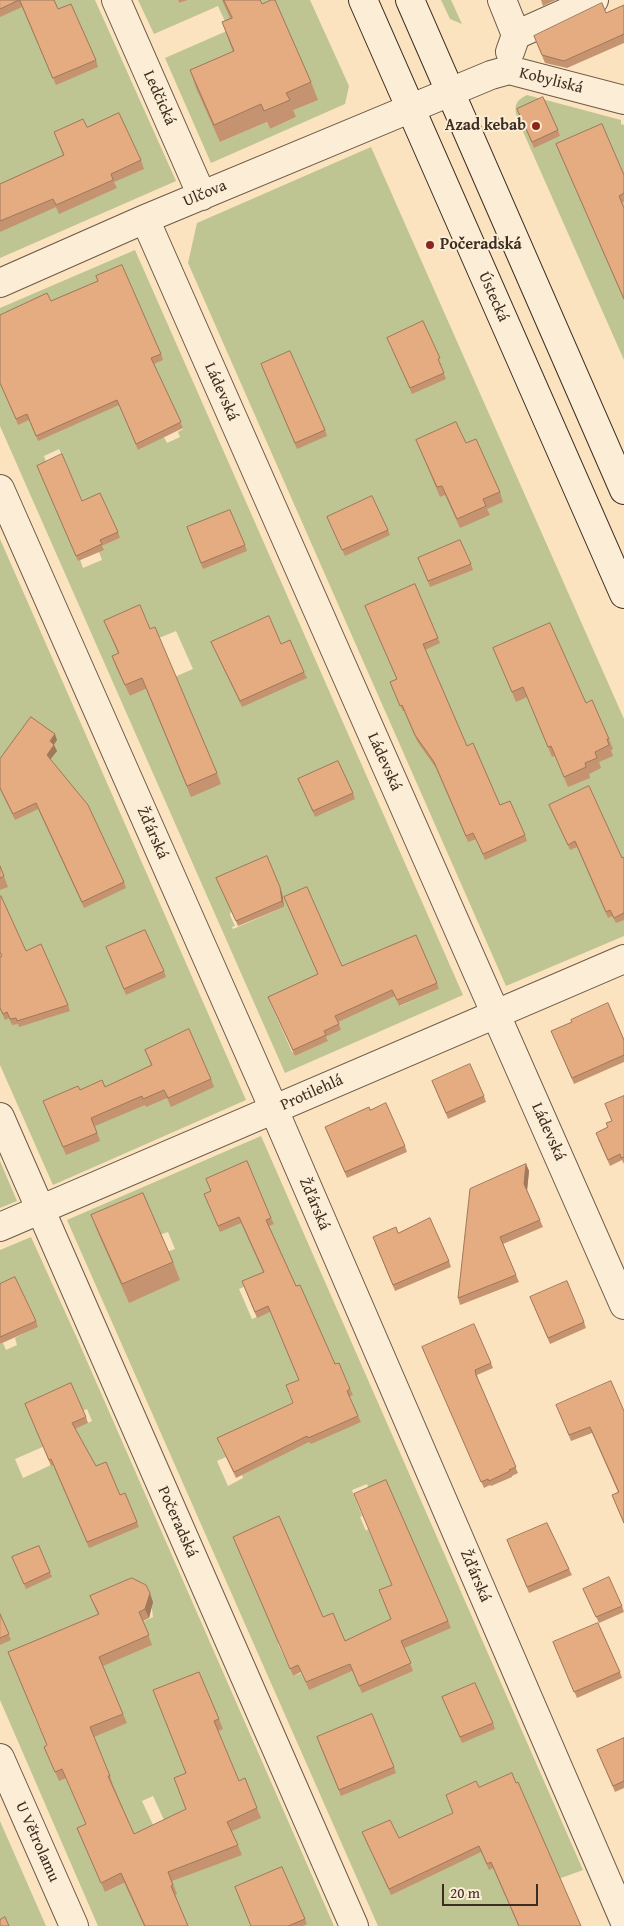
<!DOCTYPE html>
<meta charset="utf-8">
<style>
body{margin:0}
#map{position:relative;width:624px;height:1926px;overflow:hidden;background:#fbe3c0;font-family:"Gentium Book Plus",serif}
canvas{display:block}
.scale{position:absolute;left:442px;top:1884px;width:96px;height:22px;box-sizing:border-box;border:2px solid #3c2d20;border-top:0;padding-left:6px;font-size:15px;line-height:18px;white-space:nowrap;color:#3c2d20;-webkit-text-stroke:4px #fcedd6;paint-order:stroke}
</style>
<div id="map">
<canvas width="624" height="1926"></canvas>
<div class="scale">20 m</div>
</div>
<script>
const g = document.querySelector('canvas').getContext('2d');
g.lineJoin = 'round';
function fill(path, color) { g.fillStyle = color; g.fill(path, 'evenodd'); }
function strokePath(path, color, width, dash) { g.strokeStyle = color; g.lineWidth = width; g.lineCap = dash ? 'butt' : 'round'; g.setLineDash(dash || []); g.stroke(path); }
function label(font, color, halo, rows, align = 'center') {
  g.font = font + ' "Gentium Book Plus",serif'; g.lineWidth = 4; g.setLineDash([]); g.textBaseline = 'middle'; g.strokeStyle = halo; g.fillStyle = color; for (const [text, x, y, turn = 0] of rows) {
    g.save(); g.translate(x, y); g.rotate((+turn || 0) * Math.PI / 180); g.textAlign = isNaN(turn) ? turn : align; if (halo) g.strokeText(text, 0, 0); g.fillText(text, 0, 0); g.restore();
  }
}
fill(new Path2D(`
 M0,0H95L176,181L0,258Z
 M138,0H178L179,3L188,0H310L349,86L345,104L211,163L165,58L229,30L218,6L154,34ZM241,68L296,117L270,129L267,122L220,142Z
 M441,0H451L462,24L450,19Z
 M527,95L621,120V124L624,125V176L600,213L624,202V360L517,118C514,106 515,101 527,95ZM519,115L560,136L534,147Z
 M371,147L624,719V936L506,986L188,263L197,223Z
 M135,250L463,995L285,1073L0,426V384L18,425L0,326V308ZM171,403L183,429L178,432L180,437L167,443L164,437L138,450ZM59,449L85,507L120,538L102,546L99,552L102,560L83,568L44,456ZM176,631L193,669L130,696L123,664L159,638ZM283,905L284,907L233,929L232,927L235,926L230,915L231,911ZM365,968L439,989L400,1006L395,996L380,1002ZM270,1002L341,1030L326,1037L327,1041L295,1056L294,1052H292Z
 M0,539L246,1100L53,1185L0,1065Z
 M261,1136L583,1870L539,1886L505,1896L518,1926H378L67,1220ZM168,1232L175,1249L167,1252L159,1235ZM287,1268L298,1292L283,1342L270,1312L252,1319L239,1289ZM341,1369L352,1395L349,1397L311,1444L288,1392ZM219,1444L272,1460L242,1475L243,1478L228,1486L217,1461L226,1457ZM367,1484L371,1495L380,1557L368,1529L366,1531L360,1517L362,1516L352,1490ZM299,1636L370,1673L356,1679L352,1671L309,1689L301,1673L293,1676L278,1644Z
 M0,1161L17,1201L0,1208Z
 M31,1237L76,1336L334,1926H98L0,1700V1344L3,1343L6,1350L17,1345L15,1338L38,1326L0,1290V1250ZM87,1409L92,1421L74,1429L83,1411ZM45,1446L51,1465L23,1478L15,1459ZM150,1595L153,1617L142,1622ZM110,1683L46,1742L34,1716ZM66,1778L113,1785L76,1801ZM153,1796L164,1820L153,1825L142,1801ZM164,1845L172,1881L137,1911L124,1883L105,1892Z
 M0,1821L46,1926H0Z`), '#bec492');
const minor = new Path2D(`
 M116,0L202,196
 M502,0L516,35L510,52
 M516,35L594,0
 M145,219L624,1305
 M0,283L145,219L491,75L509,70L624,100
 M0,489L265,1089L624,1920
 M0,1117L354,1926
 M0,1227L624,959
 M0,1758L74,1926`);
const secondary = new Path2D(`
 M363,0L624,594
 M410,0L624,490`);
strokePath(minor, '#6c5a48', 30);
strokePath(secondary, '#3c2d20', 30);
strokePath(minor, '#fcedd6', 28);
strokePath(secondary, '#fcedd6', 28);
fill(new Path2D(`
 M0,0H54L58,9L96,60L98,67L56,85L22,7L0,17Z
 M178,0H188L179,3Z
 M222,0H260L262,4L311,82L318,100L293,110L296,117L270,129L267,122L220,142L196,88L190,70L233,52L222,22L230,18Z
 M541,0H556L543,6Z
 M624,5V43L567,68L545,63L534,36L606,13Z
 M517,109L558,130L560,136L534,148Z
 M87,127L141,160L144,169L114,182L117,188L59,214L56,207L0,232V184L63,155L54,132Z
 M556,144L624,175V202L622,203L624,208V300Z
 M96,276L161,354L163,360L154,364L183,428L138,450L119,405L38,441L29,420L18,425L0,384V315L51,301L98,281Z
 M387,338L442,364H440L446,379L412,394Z
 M261,364L325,430L327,436L297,449Z
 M416,440L466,443L500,492L503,502L487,509L490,515L460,528L445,495L440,497Z
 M37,466L82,501L118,532L120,538L102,546L104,550L78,561Z
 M327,517L388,530L390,535L345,556Z
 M187,527L245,545L247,551L203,569Z
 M418,558L471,564L473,570L430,587Z
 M365,606L438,638L440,643L425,650L467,746L500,805L525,835L527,841L485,860L476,839L468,842L436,768L417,741L404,711H403L392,688L390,682L397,679Z
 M104,621L217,773L221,784L191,797L146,689L130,696L116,667L112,656L118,653Z
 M211,642L281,644L304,672L307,678L242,707Z
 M493,648L586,703L609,739L613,749L611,750L613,756L599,762L601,768L589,774L590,778L568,787L555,756L552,757L527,697L516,702Z
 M57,740L54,745L57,751L50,759L124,882L126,888L84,908L38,809L15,820L0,789V759Z
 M298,779L353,793L355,799L315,817Z
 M549,805L622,858L624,857V920L616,923L612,916L608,918L577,847L570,850Z
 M0,866L8,887L0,890Z
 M216,878L282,893L284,907L238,926Z
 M0,897L26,951L68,1005L70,1011L19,1027L18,1024L12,1025L9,1018L5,1020L0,1009L1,956L0,953Z
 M284,897L342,966L437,983L439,989L399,1006L395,996L338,1022L341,1030L326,1037L328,1041L295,1056L268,997L318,974Z
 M106,947L164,971L166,977L126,995Z
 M551,1031L624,1040V1063V1062L574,1084Z
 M145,1050L211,1079L214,1087L171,1107L167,1098L146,1107L145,1105L95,1126L100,1141L66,1155L43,1101L80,1090L105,1087L151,1065Z
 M432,1081L484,1096L486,1102L448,1119Z
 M624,1096V1164L622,1160L610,1166L598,1139L612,1121Z
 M370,1110L405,1146L407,1152L347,1178L325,1127Z
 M526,1164L529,1171L527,1190L543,1227L503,1244L519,1282L460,1305L458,1298Z
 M207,1199L271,1218L274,1224L269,1226L296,1286L335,1364L350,1389L353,1395L349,1397L361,1422L311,1444L309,1442L236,1478L217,1438L293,1404L299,1380L270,1312L257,1318L244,1287L263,1272L241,1223L220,1232Z
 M91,1215L173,1262L180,1280L129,1303L98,1233Z
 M398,1233L449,1261L451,1267L395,1291L375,1243Z
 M0,1284L36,1321L38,1327L0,1344Z
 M530,1297L584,1322L586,1328L550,1344Z
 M422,1347L491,1363L493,1368L477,1375L478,1379L518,1473L512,1476V1477L491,1486L490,1485L484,1488Z
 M25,1404L86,1417L88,1423L75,1429L96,1466L120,1495L137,1522L139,1527L89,1548L53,1465L51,1466Z
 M559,1411H624V1524L612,1495L618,1492L592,1433L571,1441Z
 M233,1537L323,1617L345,1641L391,1620L379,1590L448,1621L451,1628L404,1648L413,1671L362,1693L352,1671L309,1690L301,1672L293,1676Z
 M507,1540L569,1569L572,1575L529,1593Z
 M12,1557L50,1572L52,1577L26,1589Z
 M583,1589L622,1606L624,1612L599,1623Z
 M90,1596L153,1602L149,1618L143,1621L152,1645L103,1666L127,1723L94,1737L110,1776L113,1785L134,1834L186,1810L174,1778L186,1773L157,1700L219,1719L223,1729L218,1731L239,1781L257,1808L261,1818L232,1831L242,1855L172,1881L177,1894L175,1895L188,1926H144L124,1883L105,1892L77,1828L86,1824L66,1778L59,1781L44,1747L47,1745L8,1652L98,1615Z
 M0,1614L11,1640L0,1645Z
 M553,1642L620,1672L622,1678L577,1698Z
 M445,1703L493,1723L495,1729L462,1743Z
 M624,1738V1788L615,1792L597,1750Z
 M319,1743L394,1767L396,1773L341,1796Z
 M479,1787L581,1926H518L493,1868L489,1870L481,1852L391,1895L362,1832L399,1838L453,1813Z
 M305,1919L307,1924L303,1926H251Z`), '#c5936f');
fill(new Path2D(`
 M55,734L57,740L52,747L50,741Z
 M54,745L57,751L49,761L47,755Z
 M280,887L282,893L284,907L282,901Z
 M526,1164L529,1171L527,1191L524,1184Z
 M150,1593L153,1602L149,1618L145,1609Z`), '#a0785a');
const building = new Path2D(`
 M0,0H19L0,9Z
 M20,0H54L58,9L71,4L96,60L53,78Z
 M224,0H260L262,4L271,0H275L311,82L286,93L290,100L264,111L261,104L214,125L190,70L234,51L222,22L232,18Z
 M602,3L606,13L624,5V34L564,61L542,55L534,36Z
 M543,97L558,130L532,142L517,109Z
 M119,113L141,160L111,174L113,180L56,205L53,199L0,221V184L64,155L54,132L83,119L87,127Z
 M602,124L624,175V193L619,196L624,208V299L556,144Z
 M122,265L161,354L151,358L181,422L136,444L117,400L36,436L27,414L16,419L0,383V315L47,293L51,301L98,281L96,276Z
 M423,321L440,358L438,359L444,373L410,388L387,338Z
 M290,351L325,430L295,443L261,364Z
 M456,422L466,443L476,439L500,492L483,499L486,506L457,519L442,486L437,487L416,440Z
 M62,454L82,501L100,493L118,532L100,540L102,544L76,556L37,466Z
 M372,496L388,530L342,550L327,517Z
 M230,510L245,545L201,563L187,527Z
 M460,540L471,564L428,581L418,558Z
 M415,584L438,638L423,644L467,746L473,743L500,805L510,801L525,835L483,854L473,833L466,836L434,762L415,735L402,705L400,706L390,682L397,679L365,606Z
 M140,605L150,629L155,627L217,773L187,786L142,678L125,685L112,656L119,653L104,621Z
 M269,616L281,644L290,640L304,672L240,701L211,642Z
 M550,623L586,703L592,700L609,739H607L609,745L595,752L597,758L585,763L586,767L564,777L551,746L548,747L523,687L512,692L493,648Z
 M31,717L55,734L50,741L54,745L47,755L88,805L124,882L82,902L36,803L13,814L0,788V759Z
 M338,761L353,793L313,811L298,779Z
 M589,786L622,858L624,857V913L614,918L610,910L606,912L575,841L568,845L549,805Z
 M267,856L280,887L282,901L236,921L216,878Z
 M0,866L4,876L0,878Z
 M307,887L342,966L416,935L437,983L397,1000L392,990L335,1016L339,1024L324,1031L326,1035L293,1050L268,997L318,974L284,897Z
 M1,896L26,951L41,944L68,1005L17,1021L16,1018L10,1019L7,1012L3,1014L0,1008V957L2,956L0,952V897Z
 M145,930L164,971L124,989L106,947Z
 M608,1003L624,1040V1055L572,1078L551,1031L572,1022L571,1020Z
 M189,1029L211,1079L168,1098L164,1090L143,1099L142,1096L91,1118L97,1133L63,1147L43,1101L78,1086L80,1090L102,1080L105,1087L152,1065L145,1050Z
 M470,1064L484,1096L446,1113L432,1081Z
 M624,1096V1157L621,1158L620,1154L608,1160L596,1133L608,1127L606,1123L612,1121L605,1104Z
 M386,1103L405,1146L345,1172L325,1127L369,1107L370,1110Z
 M247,1161L271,1218L266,1220L296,1286L300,1285L335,1364L339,1363L350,1389L347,1391L358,1416L308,1438L307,1436L234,1472L217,1438L293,1403L286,1385L299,1380L268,1306L255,1312L242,1281L264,1272L239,1217L218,1226L204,1194L211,1191L206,1179Z
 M526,1164L524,1184L540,1220L500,1237L516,1275L458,1298L470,1189Z
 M143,1193L173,1262L122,1284L91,1215Z
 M430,1218L449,1261L393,1285L373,1237L396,1227L398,1233Z
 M15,1277L36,1321L0,1337V1284Z
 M567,1281L584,1322L548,1338L530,1297Z
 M474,1324L491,1363L475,1370L476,1375L516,1467L509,1470L510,1471L489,1481L488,1479L481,1482L422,1347Z
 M611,1381L624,1411V1523L612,1495L619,1492L590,1427L569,1435L556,1405Z
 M71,1383L86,1417L72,1423L96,1466L106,1462L120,1495L125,1493L137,1522L87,1542L51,1459L49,1460L25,1404Z
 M386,1480L448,1621L401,1641L411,1663L359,1686L350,1664L306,1682L298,1665L290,1669L233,1537L279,1516L323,1617L333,1613L345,1641L391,1619L379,1590L392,1585L354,1494Z
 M547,1523L569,1569L527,1587L507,1540Z
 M39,1546L50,1572L24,1584L12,1557Z
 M609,1577L622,1606L596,1617L583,1589Z
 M132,1578L146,1585L150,1593L145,1609L139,1612L149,1635L99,1657L123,1714L90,1727L110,1776H108L134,1834L186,1809L174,1778L186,1773L153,1690L199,1672L219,1719L214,1721L239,1781L245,1778L257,1808L227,1822L238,1845L168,1872L173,1885L171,1886L188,1926H145L121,1873L101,1883L77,1828L86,1824L62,1769L55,1772L44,1747L47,1745L8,1652L99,1614L90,1596Z
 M0,1614L9,1634L0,1638Z
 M598,1623L620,1672L574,1692L553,1642Z
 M475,1683L493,1723L460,1737L442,1697Z
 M372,1714L394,1767L339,1790L317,1737Z
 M624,1738V1781L613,1786L597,1750Z
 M512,1773L516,1783L518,1782L581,1926H519L491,1862L487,1864L479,1846L389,1889L362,1832L390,1820L399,1838L453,1813L446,1795L476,1781L479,1787Z
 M282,1867L305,1919L288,1926H251L235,1887Z
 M5,1917L9,1926H0V1920Z`);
fill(building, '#e5ab81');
strokePath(building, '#a0785a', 1);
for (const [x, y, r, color] of [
 [536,126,5,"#8f2418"],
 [430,245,5,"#8f2418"]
]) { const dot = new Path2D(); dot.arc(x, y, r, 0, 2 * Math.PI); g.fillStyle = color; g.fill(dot); strokePath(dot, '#fcedd6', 2); }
label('16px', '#3c2d20', '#fcedd6', [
 ["Kobyliská",551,81,14],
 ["Ledčická",159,98,66],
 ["Ulčova",205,194,-23],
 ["Ústecká",493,297,66],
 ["Ládevská",221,392,66],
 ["Ládevská",384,762,66],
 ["Žďárská",152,833,66],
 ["Protilehlá",312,1093,-24],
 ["Ládevská",548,1132,66],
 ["Žďárská",314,1204,67],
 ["Počeradská",177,1522,66],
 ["Žďárská",475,1576,67],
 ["U Větrolamu",37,1842,66]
]);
label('bold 16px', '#3c2d20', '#fcedd6', [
 ["Azad kebab",526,126],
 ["Počeradská",440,245,"left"]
], 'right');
</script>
